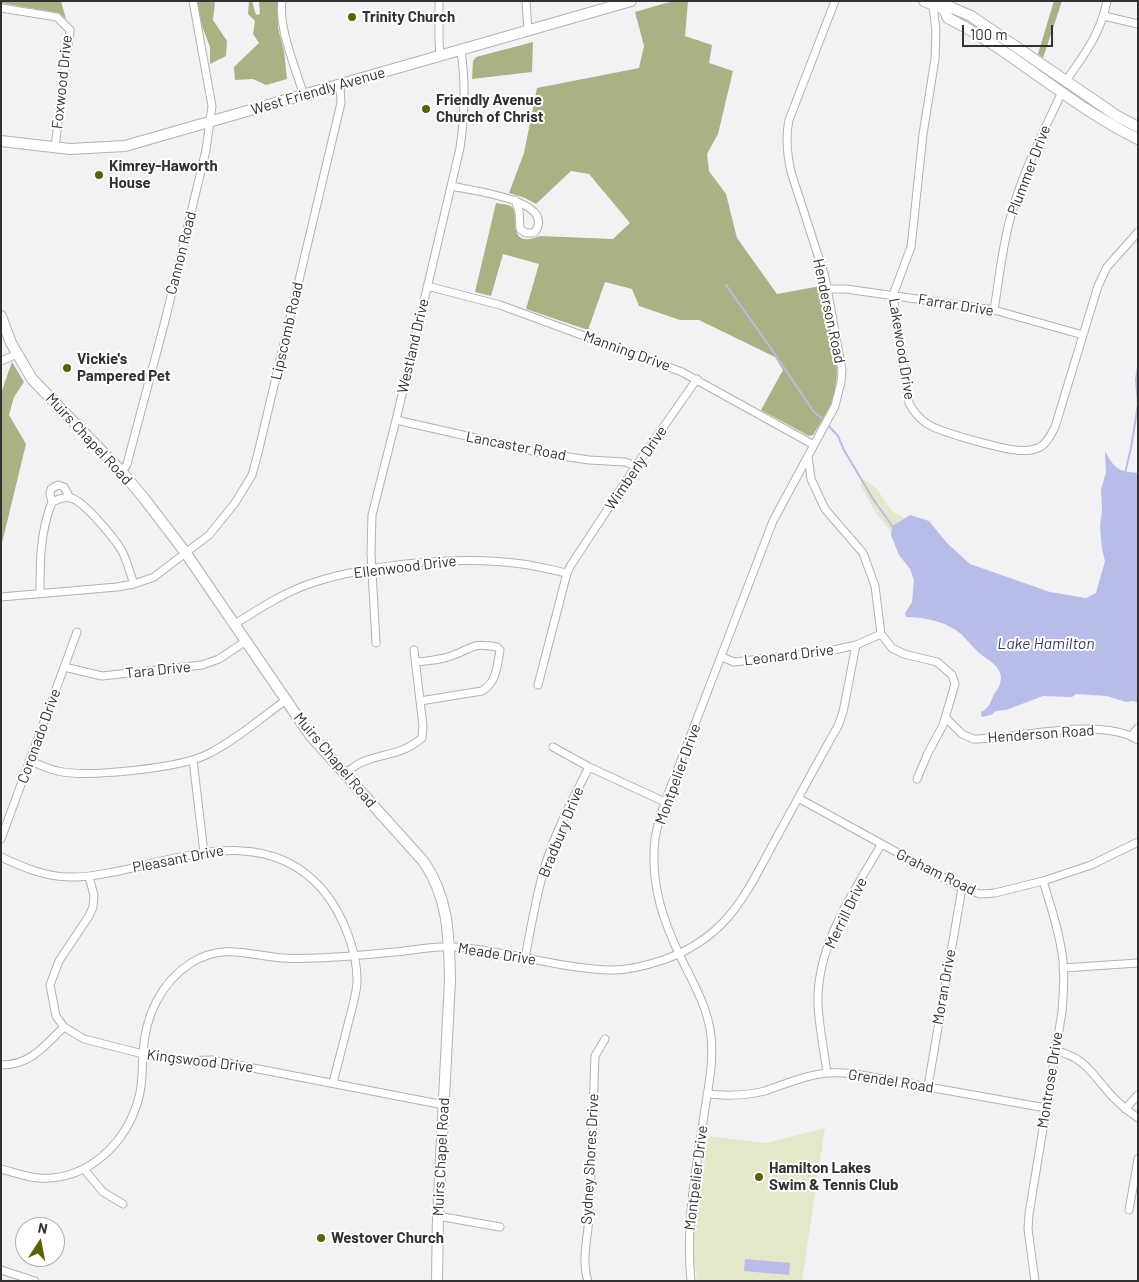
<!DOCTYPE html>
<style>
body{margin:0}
#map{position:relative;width:1139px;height:1282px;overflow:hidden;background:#f2f2f5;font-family:Barlow,sans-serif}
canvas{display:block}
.frame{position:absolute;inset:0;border:2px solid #323233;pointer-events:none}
.north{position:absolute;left:15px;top:1217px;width:50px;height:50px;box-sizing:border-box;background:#fff;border:1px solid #adadad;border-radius:50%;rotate:11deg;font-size:14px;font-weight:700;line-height:20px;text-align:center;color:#323233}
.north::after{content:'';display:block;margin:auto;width:18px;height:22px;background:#5d6200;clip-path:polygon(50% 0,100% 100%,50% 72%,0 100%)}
.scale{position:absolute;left:962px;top:25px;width:91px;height:22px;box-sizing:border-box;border:2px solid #323233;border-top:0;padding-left:6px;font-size:15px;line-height:18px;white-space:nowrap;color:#323233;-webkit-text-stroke:4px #fff;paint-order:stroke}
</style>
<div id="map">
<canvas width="1139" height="1282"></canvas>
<div class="frame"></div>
<div class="north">N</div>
<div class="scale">100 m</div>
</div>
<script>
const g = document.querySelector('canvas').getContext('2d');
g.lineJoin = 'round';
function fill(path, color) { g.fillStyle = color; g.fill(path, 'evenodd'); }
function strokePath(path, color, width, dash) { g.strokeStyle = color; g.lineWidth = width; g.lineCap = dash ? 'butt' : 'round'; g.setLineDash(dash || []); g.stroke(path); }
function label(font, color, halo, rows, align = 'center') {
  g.font = font + ' Barlow,sans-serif'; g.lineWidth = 4; g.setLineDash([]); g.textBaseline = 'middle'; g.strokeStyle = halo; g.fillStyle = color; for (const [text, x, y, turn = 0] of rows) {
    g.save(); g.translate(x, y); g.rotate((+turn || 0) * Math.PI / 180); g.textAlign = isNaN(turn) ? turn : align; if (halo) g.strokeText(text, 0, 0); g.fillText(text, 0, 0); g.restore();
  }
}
fill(new Path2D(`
 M865,480L877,489L891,510L904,518L892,526L891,531L877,515L860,485L862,481Z
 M825,1128L802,1281H697L693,1253L694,1227L706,1136L766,1143Z`), '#e4e8c9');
fill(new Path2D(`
 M1,1H61L66,19L59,13L1,3Z
 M197,1H213L215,3L213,20L227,41L226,56L210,64V47L202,26Z
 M249,1H252L256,15L260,14L259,1H278V28L284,51L287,79L266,85L253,79L235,80L234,67L259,43L253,34L255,21L248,14Z
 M678,1H688L685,36L712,45L709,63L733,71L718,134L707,154L709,171L726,194L737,238L777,294L821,286C829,323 846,368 831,404C826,415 819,425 813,435L809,436L761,410L783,370L775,357L699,320H680L639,306L632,289L605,282L588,330L526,309L539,264L503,254L491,296L475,292L496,203C501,204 508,204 512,207C520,214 505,250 540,236L613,239L630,223L589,174L571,171L536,204L525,198L509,193L524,153L537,88L639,68L644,46L635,12L666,3Z
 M1054,1H1062L1043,58L1038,54Z
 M533,42L532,72L472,79L473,61L476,57Z
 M12,362L24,382L14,397L9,415L26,444L1,547V393Z`), '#acb184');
fill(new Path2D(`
 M1105,451C1115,469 1117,471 1138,473V703L1133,701L1126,702L1107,696L1076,694L1072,697L1043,696L1006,710L996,711L991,715L982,717L981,712C990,707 990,703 994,694C996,691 999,688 1000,684C1006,666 984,659 975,649C970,644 966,639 961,634C947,622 925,617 906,617L905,613L912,602L914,580L910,569L899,555L891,535L892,526L910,515L929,521L947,543L970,564L1050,592L1086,598L1096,593L1105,561L1102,549L1100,526L1102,511L1101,489L1106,473Z
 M745,1259L790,1263L789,1275L744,1271Z`), '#b8bce8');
strokePath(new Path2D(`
 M726,285L768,344L814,412L824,420
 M827,424L838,436L844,450L873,499L893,527
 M1125,473L1131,448L1138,404L1136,380L1138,366`), '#b8bce8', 2);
const street = new Path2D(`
 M282,1C278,28 296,69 304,96
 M439,1V42L440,56
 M526,1L528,31
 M835,1L789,120C785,138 787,154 791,172L825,277L842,370L841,382L835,406L808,456L811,479L825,509L863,553L875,586L881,634L892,648L904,654L937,662L952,675L955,684L943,725L928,753L917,779
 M933,5L936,31L935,59L923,134L912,238L911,247L893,295L909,403C913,411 919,418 926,423C938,432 999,448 1015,450C1023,451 1031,451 1038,448C1046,445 1051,435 1055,427L1098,286L1107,267L1138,232
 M1,8L57,17L70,30L55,147
 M1104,16L1138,24
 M1066,81C1085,53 1100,35 1107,1
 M451,186C468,190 560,200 534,233H526L520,229L519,211L515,200
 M427,286L500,305L682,372L814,445
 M827,289H846L994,310L1083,335
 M994,310C999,279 1002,249 1010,219C1021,175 1043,133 1062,92
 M1,361L17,354
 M396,420L542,453L589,460L625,462L636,466
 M122,472L127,464L165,321L206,150L212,106L193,1
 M52,502L50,494L51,489L58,485L64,487L70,498
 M40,593C40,562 40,532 52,502C57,500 64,496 71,498C84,501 115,539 122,551C127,561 130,573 134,584
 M1,597L117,587L134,584L154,577L209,535L235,503L252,475L258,453L341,103L340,85
 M235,624C260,608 285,592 312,583C370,564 462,555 522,564C537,566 552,570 567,573
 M376,643L371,553L372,515L396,420L460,148C465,114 466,85 461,51
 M722,657L734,662L829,651L856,645L881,634
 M416,662C428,661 440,660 451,656C474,648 471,642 497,647L500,650C497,666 497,682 482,691L420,701
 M64,667L102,676L202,665L219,659L246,641
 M538,685L567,573L571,565L636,466L697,379
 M946,718L962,734L973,739C1019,739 1099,716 1138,740
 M1131,736L1138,728
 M553,747L589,767L665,802
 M193,760L204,853
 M29,761C39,764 48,769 58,771C87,778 181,768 208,754C236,740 261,718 286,700
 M344,774C349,771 355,766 360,763C383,752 399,757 422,738L423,726L414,650
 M798,798L962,888L980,894L995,893L1043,881L1091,865L1138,842
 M1,839L77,632
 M1,857C23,867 45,877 70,877C86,878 102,874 119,871C188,856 267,826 322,889C342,912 358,952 357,983C356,995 352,1009 349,1020C344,1041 338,1062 333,1083
 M89,877L94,895L93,907L89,916L59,961L50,985L56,1016L64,1027L84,1039L143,1054L180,1061L212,1060L444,1105
 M525,958C531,927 536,896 545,866C555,832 573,799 589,767
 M1063,968L1138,963
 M1055,1051C1084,1056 1093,1075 1111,1095C1119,1104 1128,1111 1138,1118
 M1,1065C31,1065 44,1046 64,1027
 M827,1073C824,1050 819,1027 818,1004C816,946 853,893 881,845
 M928,1086L962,888
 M707,1094C727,1096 745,1096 765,1091C785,1084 806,1075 828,1073C836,1072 846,1073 855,1074L1046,1108
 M1125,1109L1138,1095
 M1,1169C13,1172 26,1177 39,1178C88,1181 127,1143 139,1097C143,1082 142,1068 143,1053C145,1017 160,983 191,963C223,943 247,955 282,958C293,959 304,958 315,958C345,957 374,954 404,951C420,949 438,946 454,947C506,950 556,968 608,970C627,971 645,966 663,960C730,937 747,891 779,833C799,797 818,761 838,726L843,712L856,645
 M84,1169L103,1192L123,1204
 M1129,1210L1138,1159
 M438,1216L500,1227
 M1,1270L35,1281
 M588,1281C581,1260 588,1238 589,1216C592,1163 593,1109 595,1056L605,1039
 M691,1281C685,1224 696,1171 704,1115C708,1089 714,1062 711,1036C708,1009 695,986 683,962C663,922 650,884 655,839C657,826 661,814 665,802L773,521L808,456
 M1035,1281L1028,1229L1029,1214L1062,1012C1063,995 1065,978 1063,961C1060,934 1051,907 1043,881`);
const secondary = new Path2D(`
 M924,1L944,9L948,18C1015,52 1070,106 1138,139
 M939,5L950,7L971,16L1117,116L1138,127
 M1,141L70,149L125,146L631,1
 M1,316L11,343L32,379L122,472L143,497L185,552L310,735L424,862C449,899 449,937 450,980L438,1216L437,1281`);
strokePath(street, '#b2b2b5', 9);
strokePath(secondary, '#b2b2b5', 12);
strokePath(street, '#fff', 7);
strokePath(secondary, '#fff', 10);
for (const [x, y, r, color] of [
 [352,17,5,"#5d6200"],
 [426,109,5,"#5d6200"],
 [99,175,5,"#5d6200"],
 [67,368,5,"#5d6200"],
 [759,1177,5,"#5d6200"],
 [321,1238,5,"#5d6200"]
]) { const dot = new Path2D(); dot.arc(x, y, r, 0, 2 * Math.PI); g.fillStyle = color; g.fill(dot); strokePath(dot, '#fff', 2); }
label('bold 15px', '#323233', '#fff', [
 ["Trinity Church",362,17],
 ["Friendly Avenue",436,100],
 ["Church of Christ",436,117],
 ["Kimrey-Haworth",109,166],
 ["House",109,183],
 ["Vickie's",77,359],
 ["Pampered Pet",77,376],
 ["Hamilton Lakes",769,1168],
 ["Swim & Tennis Club",769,1185],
 ["Westover Church",331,1238]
], 'left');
label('15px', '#323233', '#fff', [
 ["Foxwood Drive",62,82,-84],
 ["West Friendly Avenue",318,91,-16],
 ["Plummer Drive",1029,170,-69],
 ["Cannon Road",181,253,-76],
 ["Farrar Drive",956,305,9],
 ["Henderson Road",829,311,78],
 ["Lipscomb Road",287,331,-77],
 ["Westland Drive",413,346,-77],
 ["Lakewood Drive",902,349,81],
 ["Manning Drive",627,351,20],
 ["Muirs Chapel Road",89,439,47],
 ["Lancaster Road",516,446,11],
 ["Wimberly Drive",636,468,-56],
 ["Ellenwood Drive",405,567,-7],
 ["Leonard Drive",789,655,-7],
 ["Tara Drive",158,670,-6],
 ["Henderson Road",1041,734,-4],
 ["Coronado Drive",39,736,-70],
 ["Muirs Chapel Road",335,760,50],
 ["Montpelier Drive",678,774,-70],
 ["Bradbury Drive",561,832,-68],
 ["Pleasant Drive",178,859,-11],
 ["Graham Road",936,872,26],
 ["Merrill Drive",846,913,-64],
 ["Meade Drive",497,954,9],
 ["Moran Drive",944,987,-80],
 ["Kingswood Drive",200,1061,7],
 ["Montrose Drive",1050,1080,-81],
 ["Grendel Road",891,1081,9],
 ["Muirs Chapel Road",441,1157,-87],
 ["Sydney Shores Drive",590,1159,-87],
 ["Montpelier Drive",696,1178,-83]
]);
label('italic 16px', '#3a3b71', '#fff', [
 ["Lake Hamilton",1046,644]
]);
</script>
